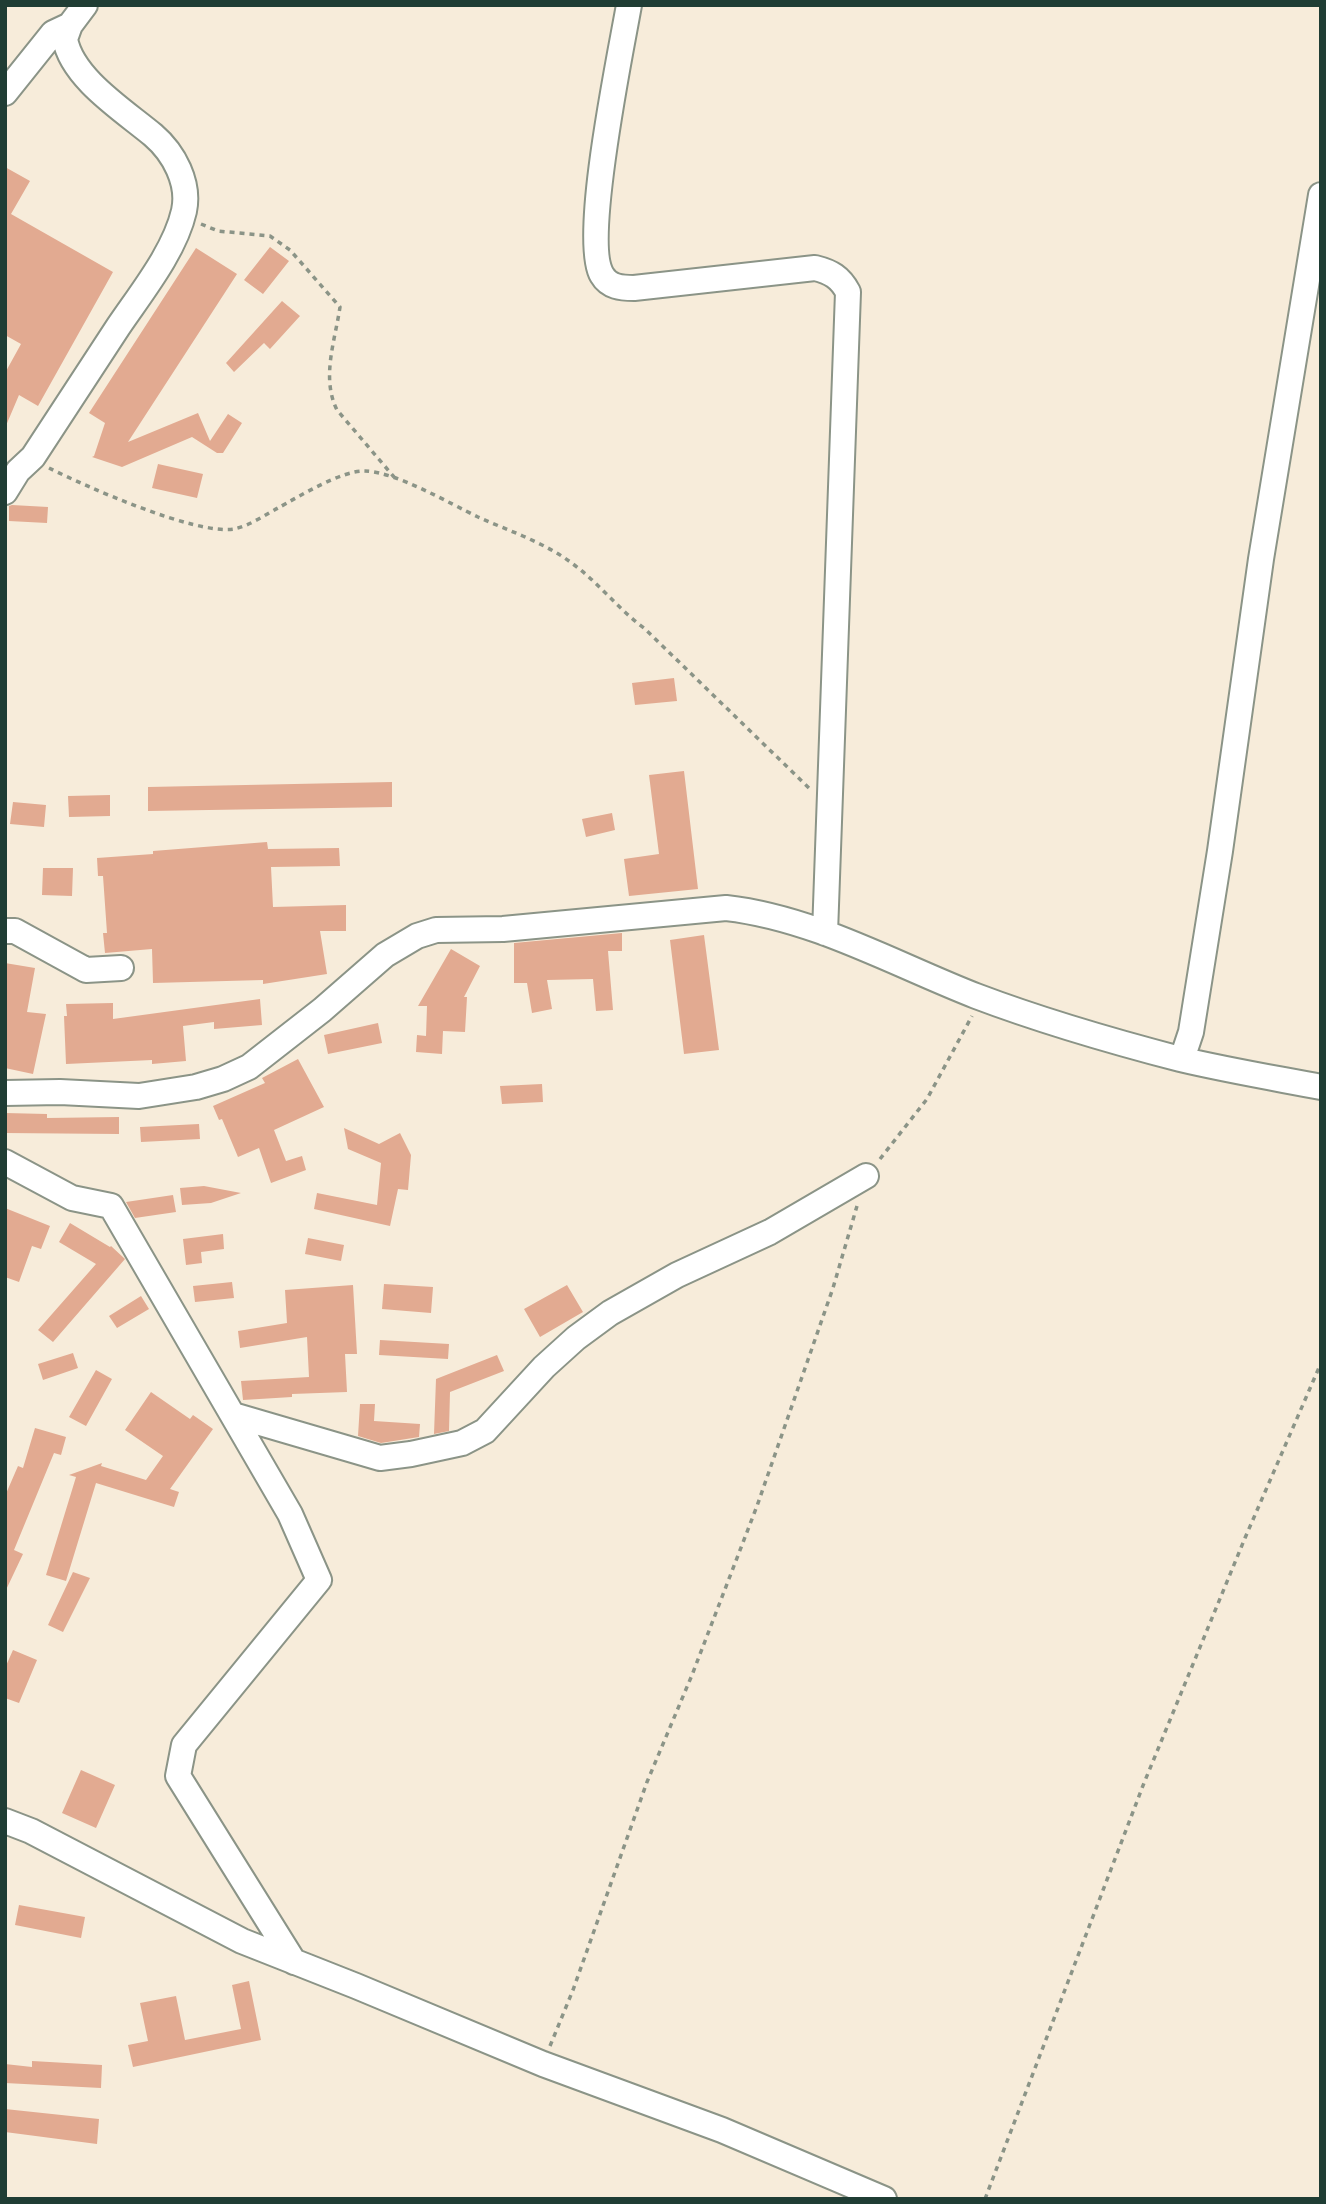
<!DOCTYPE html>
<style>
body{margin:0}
#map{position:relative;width:1326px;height:2204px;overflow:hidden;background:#f7ecda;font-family:Mynerve,sans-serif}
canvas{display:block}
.frame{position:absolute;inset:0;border:7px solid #1f3d34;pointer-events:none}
</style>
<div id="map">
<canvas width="1326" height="2204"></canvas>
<div class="frame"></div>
</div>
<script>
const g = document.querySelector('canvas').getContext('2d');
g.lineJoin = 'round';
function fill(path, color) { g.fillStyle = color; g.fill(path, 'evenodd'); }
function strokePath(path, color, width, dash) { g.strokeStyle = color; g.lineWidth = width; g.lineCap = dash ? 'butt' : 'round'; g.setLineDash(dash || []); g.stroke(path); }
fill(new Path2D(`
 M5,167L30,181L11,214L113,272L38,406L19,395L5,428V373L21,344L5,335Z
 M270,247L289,261L263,294L244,280Z
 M196,248L237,274L128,442L198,413L210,441L228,414L242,423L223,453H217L192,437L122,467L92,457L94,456L105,423L89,413Z
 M282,301L300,316L270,349L264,343L234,372L226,363Z
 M158,464L203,474L197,498L152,488Z
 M12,505L48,507L47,523L9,521V506Z
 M674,678L677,701L635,705L632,683Z
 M684,771L698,889L629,896L624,859L659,854L649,775Z
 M392,782V807L148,811V787Z
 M110,795V816L69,817L68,796Z
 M13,802L46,805L44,827L10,824Z
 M612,813L615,830L586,837L582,819Z
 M267,842L268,849L339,848L340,866L271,867L273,907L346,905V931H320L327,974L263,984V980L153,983L152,949L105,953L103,933H107L103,876H98L97,858L153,854V851Z
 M43,868H73L72,896L42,895Z
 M622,933V951H608L613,1010L596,1011L593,979L547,980L552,1009L532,1013L527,983H514V943Z
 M704,935L719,1050L684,1054L670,940Z
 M451,949L480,966L464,997H467L465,1032L443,1031L442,1054L416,1052L417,1035L426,1036L427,1006H418Z
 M5,963L35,968L27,1012L46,1014L33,1074L5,1068Z
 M260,999L262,1025L214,1029V1022L183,1026L186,1061L152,1064V1060L66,1064L64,1016H67L66,1004L113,1003V1019Z
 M378,1023L382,1043L328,1054L324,1035Z
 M298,1059L324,1107L274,1130L286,1161L302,1156L306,1170L271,1183L259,1148L238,1157L222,1119L219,1120L213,1106L265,1083L262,1078Z
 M542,1084L543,1102L502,1104L500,1086Z
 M5,1113L47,1114V1118L119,1117V1134L5,1133Z
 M199,1124L200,1139L141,1142L140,1127Z
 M344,1128L379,1144L400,1133L411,1155L408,1190L398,1189L390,1226L314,1209L317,1193L377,1205L381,1163L348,1149Z
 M204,1186L241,1193L211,1203L182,1205L180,1188Z
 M173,1195L176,1212L135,1218L126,1202Z
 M5,1208L50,1226L41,1249L32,1246L19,1282L5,1277Z
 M70,1223L110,1247L111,1246L125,1259L53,1342L38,1330L96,1264L59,1242Z
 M223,1234L224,1249L201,1252L202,1263L186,1265L183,1239Z
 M308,1238L344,1245L341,1261L305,1254Z
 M232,1282L234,1298L195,1302L193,1286Z
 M384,1284L433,1287L431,1313L382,1309Z
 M353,1285L357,1354H345L347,1392L292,1394V1397L243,1400L241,1381L309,1377L307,1337L240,1348L238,1331L287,1323L285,1290Z
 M567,1285L583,1312L540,1337L524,1309Z
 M141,1296L149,1309L117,1328L109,1316Z
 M380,1340L449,1344L448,1359L379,1355Z
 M73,1353L78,1368L43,1380L38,1364Z
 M497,1355L504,1371L450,1392L449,1431L434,1434L436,1379Z
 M96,1370L112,1379L86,1426L69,1417Z
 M151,1392L190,1419L193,1415L213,1429L170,1489L179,1492L174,1507L96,1483L66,1581L46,1575L76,1477L69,1475L102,1463L101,1466L146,1480L163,1456L125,1430Z
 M360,1404H375L374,1421L420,1424L419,1437L381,1443L358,1436Z
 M35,1428L66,1437L61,1455L54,1453L14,1550L23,1554L5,1592V1496L18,1466L23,1468Z
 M73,1572L90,1578L63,1632L48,1625Z
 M13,1650L37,1660L19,1703L5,1698V1668Z
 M81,1770L115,1785L96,1828L62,1813Z
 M19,1905L85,1917L81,1938L15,1925Z
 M249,1981L261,2040L133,2067L128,2045L148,2041L140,2003L176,1996L185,2040L241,2029L232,1985Z
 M32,2061L102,2065L101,2088L5,2083V2064L32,2067Z
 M5,2109L99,2119L97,2144L5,2132Z`), '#e2aa91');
const minor = new Path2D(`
 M629,5C621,51 581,241 602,275C609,287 621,288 634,288L815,268C831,272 840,277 848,292L825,933
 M5,93L53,33L70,25
 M5,492L18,471L33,457C62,413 90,370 118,327C141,293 175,251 184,211C190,183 174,153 153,135C123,110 72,78 65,39L70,25L85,5
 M5,931H15L86,970L121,968
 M1182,1059L1191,1032L1220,851L1261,559L1321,195
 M5,1093L60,1092L139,1096L196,1087L223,1079L249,1067L322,1010L385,955L417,936L436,930L503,929L726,908C814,918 894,964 976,996C1042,1021 1111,1041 1180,1059C1226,1070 1274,1078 1321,1087
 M5,1162L72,1198L111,1206L290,1514L319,1580L184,1745L178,1776L294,1962
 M233,1415L380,1458L411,1454L462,1443L485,1431L544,1367L576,1338L610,1313L677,1275L770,1232L866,1176
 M5,1821L31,1831L242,1941L356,1986L543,2064L722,2130L884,2199`);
strokePath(minor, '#8b9487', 28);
strokePath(new Path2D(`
 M201,224L218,231L270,236L290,250L340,307C335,341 321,378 337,410L394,477
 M49,468C87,487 195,535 234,529C249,526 265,515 278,508C298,497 342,470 365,471C396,472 449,503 478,517C509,531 546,543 573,564C599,583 618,609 644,628L810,789
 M880,1159L927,1099L972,1016
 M550,2046L573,1990L647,1782L692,1675L757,1506L833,1288L857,1206
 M985,2199L1144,1783L1245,1538L1321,1363`), '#8b9487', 3.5, [5, 5]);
strokePath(minor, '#fff', 24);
</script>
